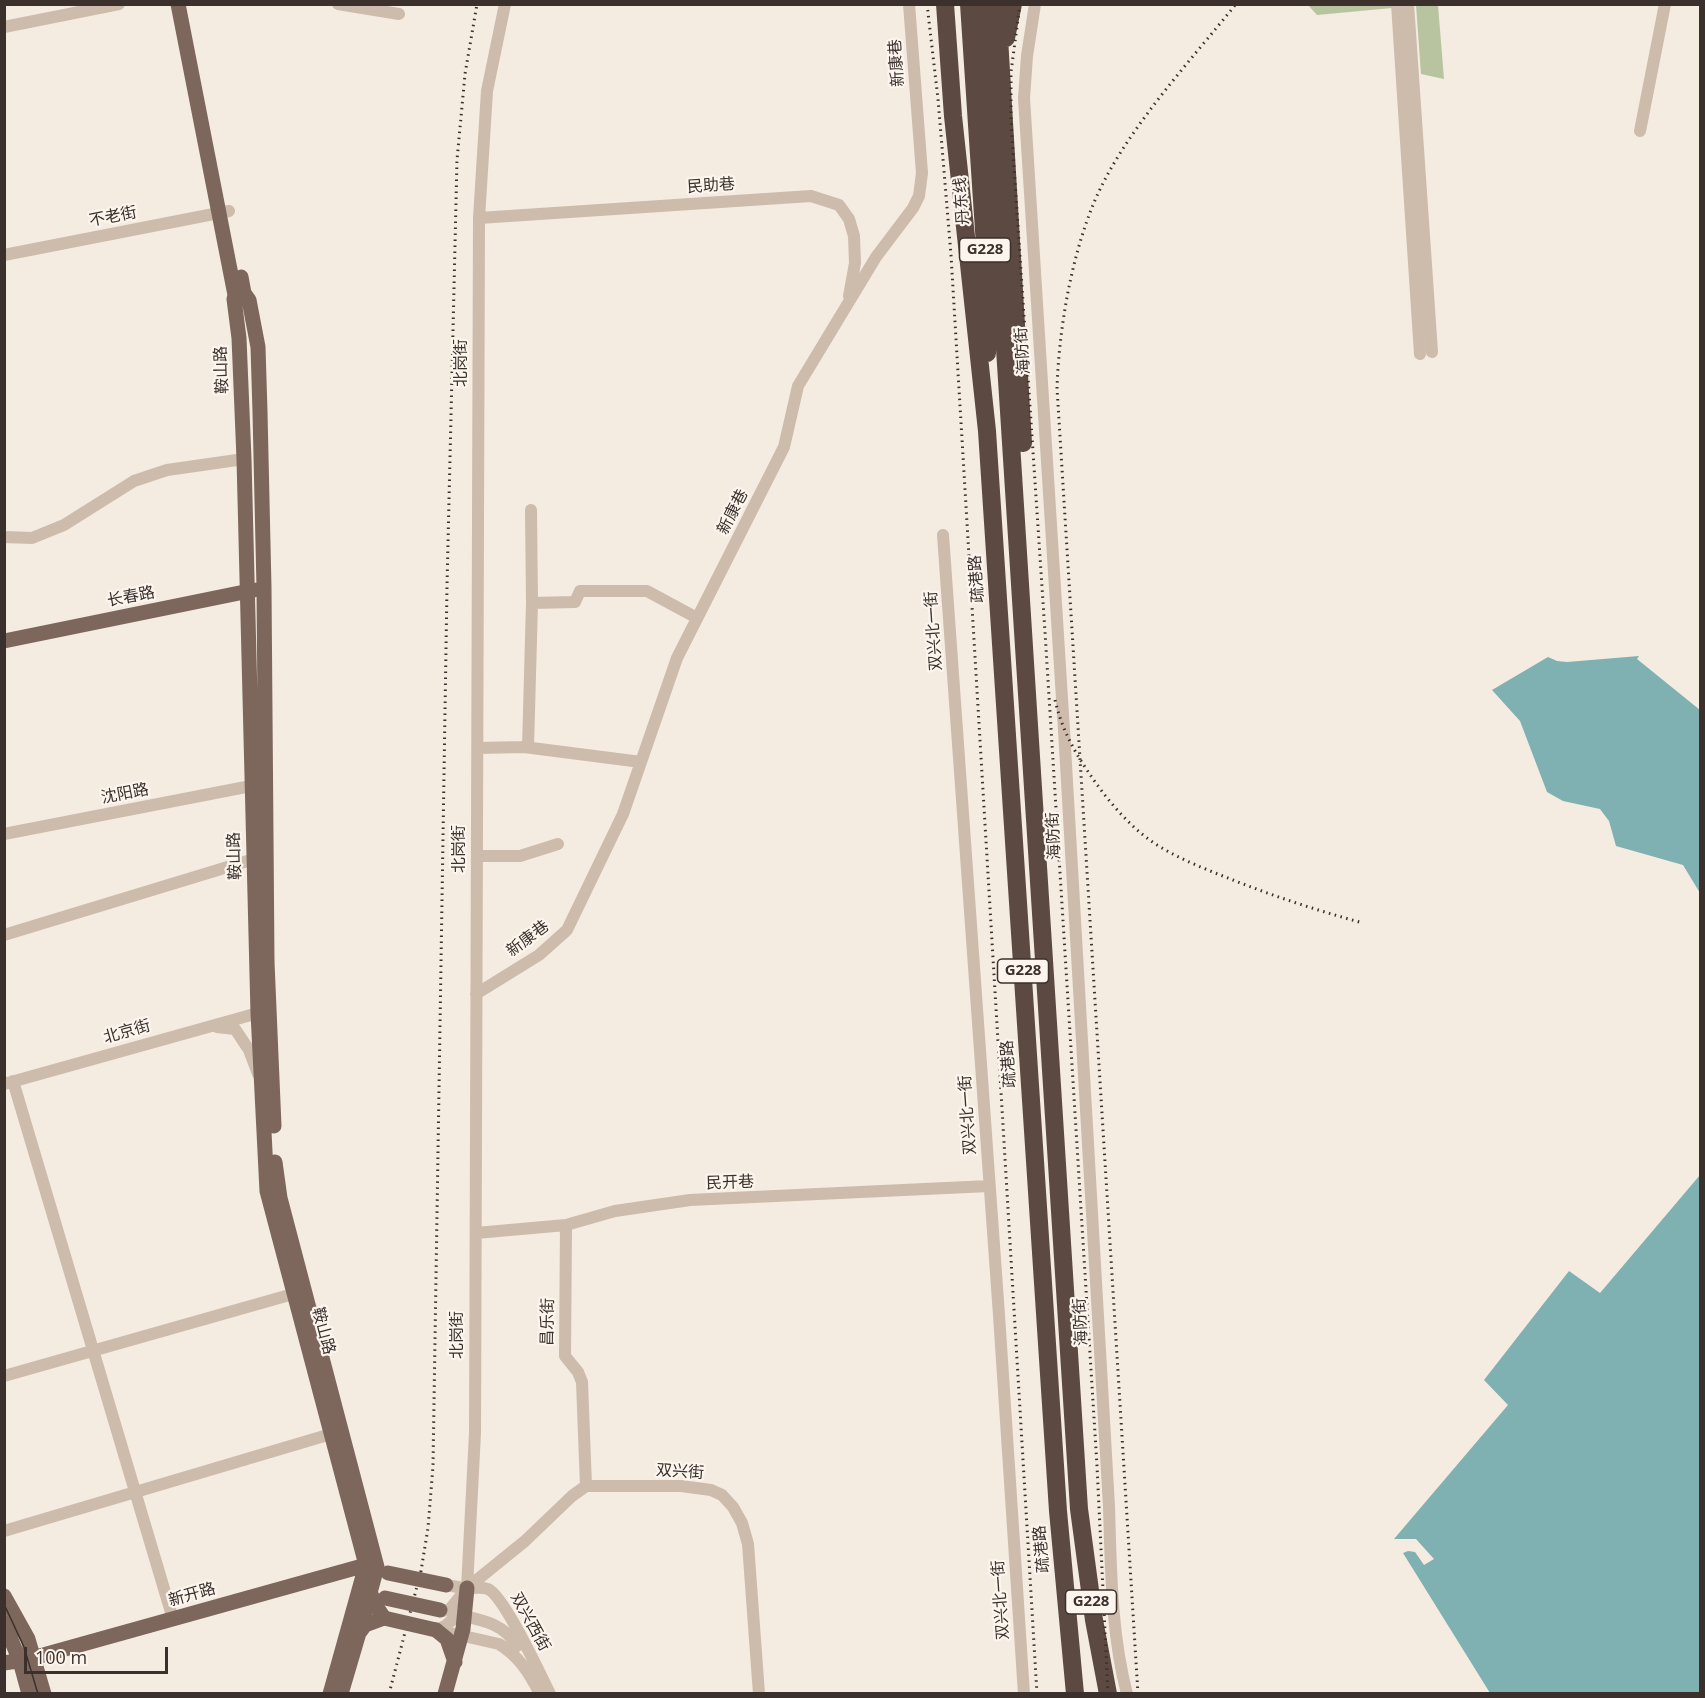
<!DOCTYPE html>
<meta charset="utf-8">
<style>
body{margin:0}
#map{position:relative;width:1705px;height:1698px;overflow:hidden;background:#f4ebe1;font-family:"Open Sans",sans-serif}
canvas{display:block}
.frame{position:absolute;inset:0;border:6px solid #3b302b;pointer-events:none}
.scale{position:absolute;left:24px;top:1647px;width:144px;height:27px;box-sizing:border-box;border:3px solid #3b302b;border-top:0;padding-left:8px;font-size:18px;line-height:21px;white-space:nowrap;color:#3b302b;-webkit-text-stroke:4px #fbf5ee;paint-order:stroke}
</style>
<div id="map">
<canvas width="1705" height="1698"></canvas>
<div class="frame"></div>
<div class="scale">100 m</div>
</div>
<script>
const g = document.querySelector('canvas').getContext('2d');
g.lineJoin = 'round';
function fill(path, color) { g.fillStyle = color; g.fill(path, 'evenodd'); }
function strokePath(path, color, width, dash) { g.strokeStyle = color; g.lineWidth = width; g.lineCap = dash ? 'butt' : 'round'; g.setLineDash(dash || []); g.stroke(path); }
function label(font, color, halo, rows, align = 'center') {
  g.font = font + ' "Open Sans","Noto Sans SC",sans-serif'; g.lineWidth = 4.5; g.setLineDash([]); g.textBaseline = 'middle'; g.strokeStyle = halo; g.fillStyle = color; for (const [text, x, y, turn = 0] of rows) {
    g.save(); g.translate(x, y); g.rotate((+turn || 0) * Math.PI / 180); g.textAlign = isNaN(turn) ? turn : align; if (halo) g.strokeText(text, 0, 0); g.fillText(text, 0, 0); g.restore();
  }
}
fill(new Path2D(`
 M1392,4V8L1317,15L1308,5Z
 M1416,5H1438L1444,79L1421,74Z`), '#b8c4a0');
fill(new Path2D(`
 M1639,656L1637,659L1700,710V893L1683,865L1616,846L1609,821L1600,809L1563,801L1547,792L1520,721L1492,690L1548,657L1557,661L1567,662Z
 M1700,1175V1693H1490L1403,1553L1408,1551L1415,1552L1424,1565L1434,1559L1416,1539H1394L1508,1405L1484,1380L1569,1271L1600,1293Z`), '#7fb0b2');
strokePath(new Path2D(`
 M338,4L399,14
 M1035,4L1027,56L1024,98L1064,730L1109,1506C1111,1570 1111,1632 1127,1694
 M1397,4L1420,354
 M1408,4L1432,352
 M4,27L119,4
 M1640,131L1665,4
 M479,218L811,196L839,205L849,219L854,236L855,263L849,296
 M4,255L229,211
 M943,535L999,1315L1024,1694
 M4,537L32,538L64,525L134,481L167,470L244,459
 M532,603L575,602L580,591H647L697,618
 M528,747L532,603L531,510
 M478,748L524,747L641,762
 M4,834L251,786
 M477,856H520L558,844
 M4,935L254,859
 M476,994L539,955L567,930L623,814L677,658L784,447L798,386L876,257L913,208L919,196L922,173L909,4
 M217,1027L235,1029L249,1050L258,1074
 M13,1081L173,1619
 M4,1084L258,1013
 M566,1225L565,1356L578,1372L582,1382L586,1486
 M476,1233L566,1225L615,1211L690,1200L989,1186
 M4,1376L300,1292
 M4,1531L331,1434
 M446,1585C452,1586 458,1587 464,1588C472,1589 480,1586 488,1589C504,1596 540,1674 550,1694
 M443,1611L450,1609L467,1588L525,1541L572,1496L586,1486H681L711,1490L722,1495L733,1507L742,1523L748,1544L759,1694
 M458,1615C481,1620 504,1623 517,1646
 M436,1630L445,1626L458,1615L467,1588L475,1433L479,218L487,91L505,4
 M437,1630L499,1644C519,1656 530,1674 540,1694`), '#cdbbac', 12);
strokePath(new Path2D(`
 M178,4L235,295L234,299L239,338L244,459L258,1013L267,1191L366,1565L330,1694
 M241,277L244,293L249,300L258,347L260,412L264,588L267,962L274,1126
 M4,641L254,590
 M275,1162L280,1198L377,1567L359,1633
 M4,1596L28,1639L44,1694
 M4,1623L20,1661L29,1694
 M436,1630L447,1639L455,1662
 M4,1663L29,1659L366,1565L372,1566
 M341,1694L359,1633L365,1625L384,1618L376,1606L370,1592
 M445,1694L463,1629L467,1588`), '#7d675c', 15);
strokePath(new Path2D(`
 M945,4L953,116L987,431L1058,1511L1075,1694
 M969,4L988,291L987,353
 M983,4L1079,1509L1094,1620L1108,1694
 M997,4L1023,443
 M1006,38L1013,4`), '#5c4a42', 18);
strokePath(new Path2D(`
 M4,1604L24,1647L38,1694`), '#3b302b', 1.5);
strokePath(new Path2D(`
 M927,4L938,99L951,255L1037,1694
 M1020,4L1011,72V121L1045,632L1097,1466L1108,1694
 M1055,700C1061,726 1072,748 1087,770C1104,796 1126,823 1151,841C1176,858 1205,869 1233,880C1276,897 1319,911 1363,923
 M389,1694L421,1571L428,1528L433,1466L447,586L457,160L465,74L477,4
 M1138,1694L1057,388C1059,329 1071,259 1093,205C1122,134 1188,64 1236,4`), '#3b302b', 3, [1.5, 4.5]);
strokePath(new Path2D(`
 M388,1573L446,1585
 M385,1598L440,1610
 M384,1618L436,1630`), '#7d675c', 15);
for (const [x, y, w] of [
 [985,250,51],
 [1023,971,51],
 [1091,1602,51]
]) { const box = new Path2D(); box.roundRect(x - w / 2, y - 12, w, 24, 4.5); g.fillStyle = '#fbf5ee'; g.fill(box); strokePath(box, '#3b302b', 1.5); }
label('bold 15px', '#3b302b', null, [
 ["G228",985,250],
 ["G228",1023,971],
 ["G228",1091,1602]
]);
label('16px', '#3b302b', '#fbf5ee', [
 ["新康巷",897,63,-94],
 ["民助巷",711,186,-4],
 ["丹东线",962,201,-94],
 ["不老街",113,217,-11],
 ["海防街",1023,351,-94],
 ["北岗街",461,363,-90],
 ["鞍山路",222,370,-92],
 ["新康巷",733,512,-63],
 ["疏港路",977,579,-94],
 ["长春路",131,597,-11],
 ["双兴北一街",934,631,-94],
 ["沈阳路",125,794,-11],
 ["海防街",1054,836,-93],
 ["北岗街",459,849,-90],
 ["鞍山路",235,856,-92],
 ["新康巷",528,939,-37],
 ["北京街",127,1032,-16],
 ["疏港路",1009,1064,-94],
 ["双兴北一街",968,1115,-94],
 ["民开巷",730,1183,-2],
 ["昌乐街",548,1322,-89],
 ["海防街",1081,1322,-93],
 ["鞍山路",323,1331,75],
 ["北岗街",457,1335,-90],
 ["双兴街",680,1472,4],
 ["疏港路",1042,1549,-95],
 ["新开路",192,1595,-16],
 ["双兴北一街",1001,1600,-94],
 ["双兴西街",530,1622,61]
]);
</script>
